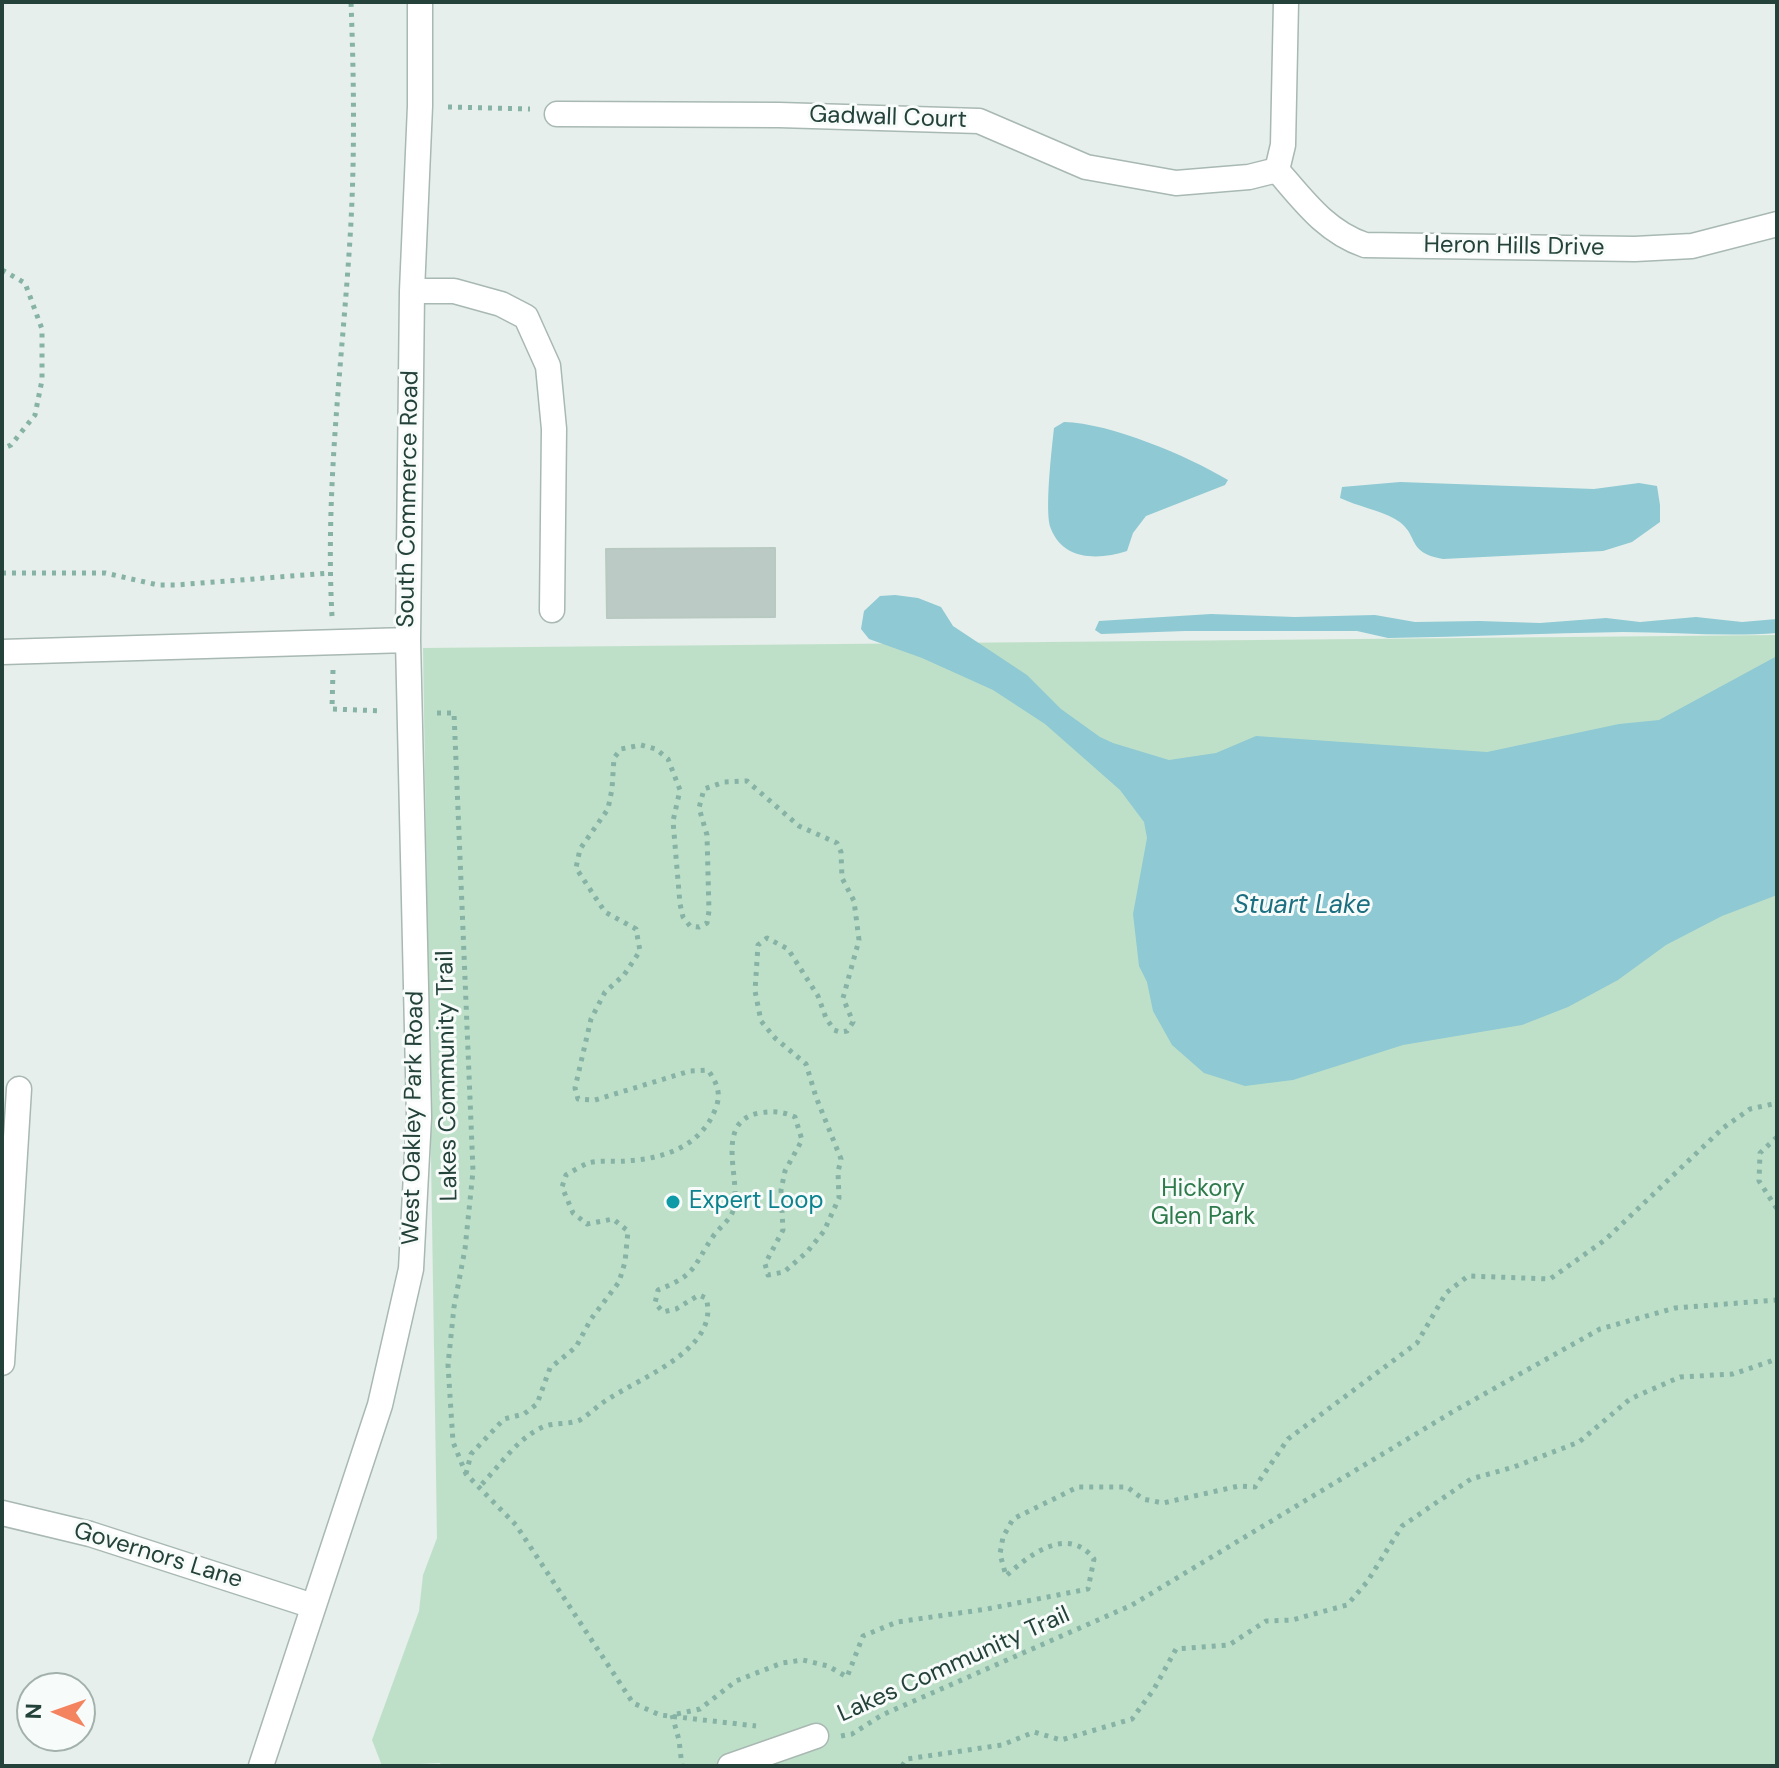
<!DOCTYPE html>
<style>
body{margin:0}
#map{position:relative;width:1779px;height:1768px;overflow:hidden;background:#e6efeb;font-family:"DM Sans",sans-serif}
canvas{display:block}
.frame{position:absolute;inset:0;border:4px solid #24423a;pointer-events:none}
.north{position:absolute;left:16px;top:1672px;width:80px;height:80px;box-sizing:border-box;background:#f7fbf9;border:2px solid #a3b1ad;border-radius:50%;rotate:272deg;font-size:22px;font-weight:700;line-height:32px;text-align:center;color:#24423a}
.north::after{content:'';display:block;margin:auto;width:28px;height:36px;background:#f4845f;clip-path:polygon(50% 0,100% 100%,50% 72%,0 100%)}
</style>
<div id="map">
<canvas width="1779" height="1768"></canvas>
<div class="frame"></div>
<div class="north">N</div>
</div>
<script>
const g = document.querySelector('canvas').getContext('2d');
g.lineJoin = 'round';
function fill(path, color) { g.fillStyle = color; g.fill(path, 'evenodd'); }
function strokePath(path, color, width, dash) { g.strokeStyle = color; g.lineWidth = width; g.lineCap = dash ? 'butt' : 'round'; g.setLineDash(dash || []); g.stroke(path); }
function label(font, color, halo, rows, align = 'center') {
  g.font = font + ' "DM Sans",sans-serif'; g.lineWidth = 6; g.setLineDash([]); g.textBaseline = 'middle'; g.strokeStyle = halo; g.fillStyle = color; for (const [text, x, y, turn = 0] of rows) {
    g.save(); g.translate(x, y); g.rotate((+turn || 0) * Math.PI / 180); g.textAlign = isNaN(turn) ? turn : align; if (halo) g.strokeText(text, 0, 0); g.fillText(text, 0, 0); g.restore();
  }
}
fill(new Path2D(`
 M1777,635V1766H441L440,1763L382,1766L372,1740L419,1611L423,1575L437,1538L423,648Z`), '#bfe0c8');
fill(new Path2D(`
 M1064,422C1110,423 1188,456 1228,480L1225,485L1146,516L1133,533L1127,551C1099,560 1064,561 1051,529C1044,514 1052,447 1054,428Z
 M1400,482L1594,489L1639,483L1657,486L1660,505V522L1632,542L1603,551L1443,559C1404,552 1421,534 1395,519C1379,510 1357,506 1340,498L1342,487Z
 M895,595L918,598L941,607L953,626L1027,675L1061,709L1100,737L1113,743L1169,760L1216,753L1256,736L1487,752L1619,724L1659,720L1777,656V895L1722,916L1666,945L1618,980L1568,1007L1522,1025L1403,1045L1293,1080L1245,1086L1204,1073L1172,1045L1153,1011L1147,982L1139,966L1133,914L1147,838L1144,822L1120,790L1045,724L993,690L922,658L869,639L861,629L864,611L880,596Z
 M1211,614L1295,617L1375,615L1415,622L1479,621L1540,623L1606,618L1640,622L1696,617L1742,622L1777,619V633C1726,637 1674,632 1623,632C1545,633 1467,637 1388,638L1357,631H1185L1101,634L1095,630L1099,621Z`), '#8ec9d4');
const building = new Path2D(`
 M775,548V617L607,618L606,549Z`);
fill(building, '#bbcac4');
strokePath(building, '#b8c9c2', 2);
const minor = new Path2D(`
 M557,114L779,115L979,121L1086,167L1176,183L1249,177L1277,170L1283,145L1286,2
 M1277,170C1303,200 1326,232 1365,245L1635,249L1692,246L1777,224
 M412,291H454L501,304L526,317L548,366L554,429L552,610
 M2,652L408,640
 M2,1363L19,1089
 M2,1513L90,1534L313,1606
 M261,1766L380,1405L411,1269L419,1117L408,640L412,291L420,106V2
 M730,1766L816,1736`);
strokePath(minor, '#a8b8b2', 27);
strokePath(new Path2D(`
 M448,107L530,109
 M2,270L25,283L42,329V380L35,415L11,445L2,449
 M2,573H105L158,585H176L330,573
 M332,616C325,490 342,365 350,239C355,160 354,81 351,2
 M333,670L332,709L383,711
 M437,713H454L473,1171L465,1249L454,1307L448,1365L453,1442L466,1474L516,1525L633,1703L660,1715L756,1726
 M1777,1137L1760,1153L1759,1181L1777,1209
 M466,1474L471,1454L504,1419L524,1414L537,1404L550,1368L576,1347L591,1319L619,1282L625,1262L628,1231L613,1219L587,1224L573,1213L562,1187L566,1175C573,1171 581,1166 588,1163C599,1160 614,1162 625,1161C663,1159 700,1147 715,1110C722,1094 717,1083 708,1070L690,1071L595,1100L578,1099L575,1088L591,1019L605,992L624,975L640,951L636,929L605,912L576,868L580,849L608,809L612,789L614,758L621,749L641,745L656,749L668,759L680,790L673,821L680,904L683,917L690,926L699,927L707,923L709,911L707,835L699,808L704,789L724,782L747,781L799,826L837,843L841,852L842,878L854,901L859,940L843,998L853,1022L847,1031L840,1032L834,1030L826,1018L818,996L788,949L767,938L758,945L755,991L761,1021L775,1038L806,1064L816,1097L841,1159L838,1172L839,1198L824,1231L807,1252L784,1272L768,1275L765,1264L783,1230L781,1190L785,1171L802,1140L795,1117C782,1111 772,1111 759,1113C712,1122 743,1182 733,1211C730,1220 720,1227 714,1235C692,1267 698,1274 658,1290L655,1303L663,1312L676,1309L699,1295L706,1298C721,1348 642,1377 610,1398C599,1404 590,1414 580,1420C569,1425 554,1422 543,1427C516,1439 500,1466 480,1486
 M677,1714L700,1709L736,1681L782,1663L803,1660L828,1666L847,1677L863,1636L897,1622L987,1609L1088,1589L1094,1559C1068,1525 1030,1554 1006,1576L1000,1554L1003,1537L1013,1519L1078,1487H1127L1143,1499L1163,1503L1239,1486L1255,1487L1288,1439L1417,1343L1446,1293L1468,1276L1550,1279L1605,1240L1723,1128L1750,1109L1777,1103
 M672,1715L679,1740L682,1766
 M841,1736L852,1734L882,1715L1132,1605L1454,1411L1600,1329L1675,1308L1777,1300
 M902,1766L907,1759L1002,1745L1034,1732L1061,1740L1132,1719L1154,1689L1176,1649L1229,1645L1266,1621L1292,1620L1347,1605L1367,1582L1402,1526L1471,1479L1514,1467L1579,1442L1630,1399L1680,1377L1733,1374L1777,1359`), '#86b3a5', 5, [4, 6]);
strokePath(minor, '#fff', 24);
for (const [x, y, r, color] of [
 [673,1202,8,"#0f9aa8"]
]) { const dot = new Path2D(); dot.arc(x, y, r, 0, 2 * Math.PI); g.fillStyle = color; g.fill(dot); strokePath(dot, '#f7fbf9', 3); }
label('24px', '#24423a', '#f7fbf9', [
 ["Gadwall Court",888,118,2],
 ["Heron Hills Drive",1514,247,1],
 ["South Commerce Road",409,499,-89],
 ["Lakes Community Trail",448,1076,-91],
 ["West Oakley Park Road",414,1118,-89],
 ["Governors Lane",158,1556,17],
 ["Lakes Community Trail",954,1665,-24]
]);
label('24px', '#2d7a4b', '#f7fbf9', [
 ["Hickory",1203,1190],
 ["Glen Park",1203,1218]
]);
label('24px', '#0d838f', '#f7fbf9', [
 ["Expert Loop",689,1202]
], 'left');
label('italic 26px', '#1c6f80', '#f7fbf9', [
 ["Stuart Lake",1302,906]
]);
</script>
